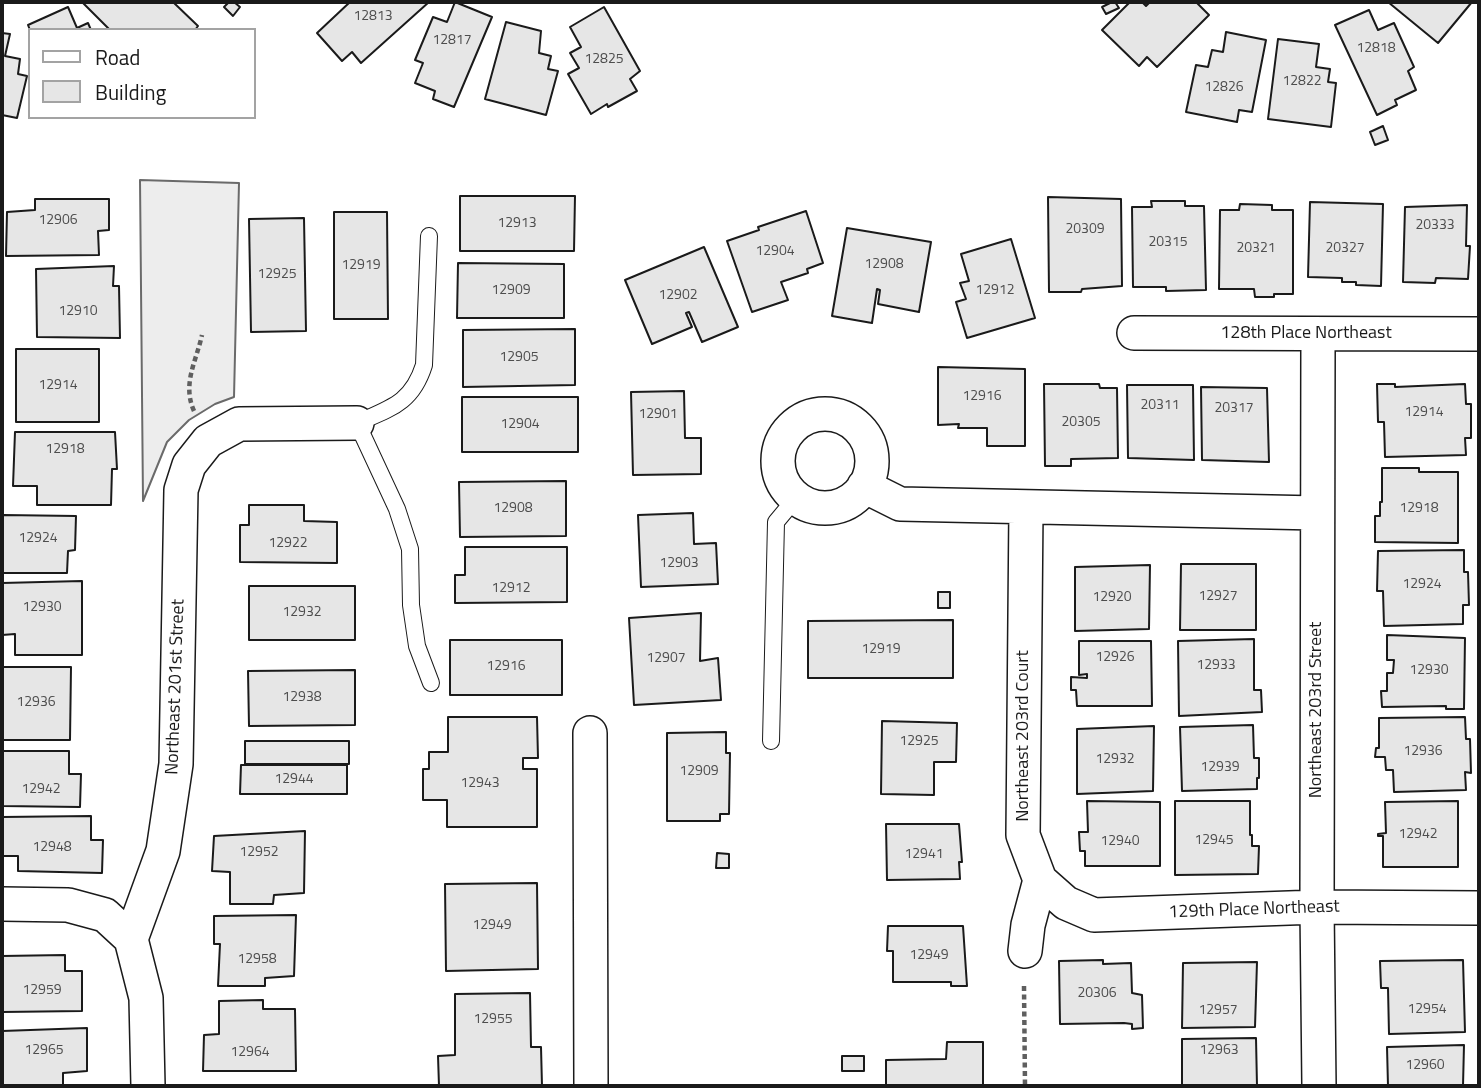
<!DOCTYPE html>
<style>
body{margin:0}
#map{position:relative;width:1481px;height:1088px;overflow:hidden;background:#fff;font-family:"Titillium Web",sans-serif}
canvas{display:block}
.frame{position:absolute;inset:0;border:4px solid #1a1a1a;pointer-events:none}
.legend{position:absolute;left:28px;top:28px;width:228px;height:91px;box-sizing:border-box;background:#fff;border:2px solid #a3a3a3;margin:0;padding:9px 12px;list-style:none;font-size:21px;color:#1a1a1a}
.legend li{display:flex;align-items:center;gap:14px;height:35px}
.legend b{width:35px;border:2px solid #a3a3a3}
</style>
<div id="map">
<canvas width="1481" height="1088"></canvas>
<div class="frame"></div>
<ul class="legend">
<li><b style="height:9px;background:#fff"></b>Road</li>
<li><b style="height:19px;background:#e6e6e6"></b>Building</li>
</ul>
</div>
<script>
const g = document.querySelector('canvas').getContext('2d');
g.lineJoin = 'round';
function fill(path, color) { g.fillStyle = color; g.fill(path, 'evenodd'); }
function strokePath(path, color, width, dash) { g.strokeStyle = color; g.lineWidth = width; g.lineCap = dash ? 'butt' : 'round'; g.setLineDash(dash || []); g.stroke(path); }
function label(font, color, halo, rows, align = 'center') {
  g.font = font + ' "Titillium Web",sans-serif'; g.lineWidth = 5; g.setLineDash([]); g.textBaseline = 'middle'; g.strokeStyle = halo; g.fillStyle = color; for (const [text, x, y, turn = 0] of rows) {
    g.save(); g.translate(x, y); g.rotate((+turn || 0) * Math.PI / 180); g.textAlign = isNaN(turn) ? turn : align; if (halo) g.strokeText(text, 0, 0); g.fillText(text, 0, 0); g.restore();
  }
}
const built = new Path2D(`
 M140,180L239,183L234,397L215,404L189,420L167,442L143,501Z`);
fill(built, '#ededed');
strokePath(built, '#6a6a6a', 2);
const building = new Path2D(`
 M82,2H173L198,26L195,30H110Z
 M229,2H234L240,7L233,16L224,7Z
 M350,2H429L361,63L352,52L342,61L317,33Z
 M455,2L492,17L454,107L433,99L435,91L415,83L423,63L415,60L433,17L447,22Z
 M1112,2H1115L1119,8L1106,14L1102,7Z
 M1130,2H1142L1146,6L1150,2H1196L1209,15L1157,67L1147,57L1139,66L1102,30Z
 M1388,2H1472L1438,43Z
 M68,7L77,28L88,23L91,30H30L28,25Z
 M604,7L640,71L630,79L637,91L608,107L607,104L591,114L568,74L579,68L570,53L581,47L570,27Z
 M1369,10L1378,30L1394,23L1414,67L1408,71L1416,90L1395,100L1397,105L1377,115L1335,25Z
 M506,22L541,31L539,53L551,56L548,69L558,71L546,115L485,99Z
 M1226,32L1266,40L1252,112L1239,110L1237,122L1186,112L1196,65L1208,67L1212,50L1223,52Z
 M2,33L10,34L5,56L20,59L18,74L27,76L17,118L2,115Z
 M1278,39L1319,44L1316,67L1330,69L1328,82L1336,83L1331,127L1268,119Z
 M1383,126L1388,140L1375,145L1370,132Z
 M460,196H575L574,251H460Z
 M1048,197L1121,199L1122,286L1082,289L1081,292H1049Z
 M35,199H109V230L98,231L99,255L6,256L7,212L35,210Z
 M1151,201H1185V206H1204L1206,290L1166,291V287H1133L1132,207H1152Z
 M1310,202L1383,204L1381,286L1356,285V282H1342V278L1308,277Z
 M1240,204L1272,205V210H1293V294H1274V297H1255L1254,289H1219L1220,210H1239Z
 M1467,205L1466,246H1470L1468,279L1436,278L1435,283L1403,282L1405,207Z
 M806,211L823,263L807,269L808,273L781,282L788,300L752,312L727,241L759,230L758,227Z
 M334,212H387L388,319H334Z
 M304,218L306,331L251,332L249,219Z
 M847,228L931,242L919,312L878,304L880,290L877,289L872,323L832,316Z
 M1011,239L1035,318L967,338L956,302L966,299L960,283L969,281L961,254Z
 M704,247L738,327L702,342L689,312L686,313L692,327L652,344L625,280Z
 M458,263L564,264V318H457Z
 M114,266L113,286H119L120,338L37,337L36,269Z
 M575,329V385L463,387V330Z
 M16,349H99V422H16Z
 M938,367L1025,369V446H987V428H958L959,424L938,425Z
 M1044,384H1099L1100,388H1117L1118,458L1071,459V466H1045Z
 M1377,384H1395V387L1465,384L1466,404H1471V438H1465L1466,455L1385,457L1384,422H1378Z
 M1127,385H1193L1194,460L1128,458Z
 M1201,387L1267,388L1269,462L1202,460Z
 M684,391L685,438H701V474L633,475L631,392Z
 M462,397H578V452H462Z
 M15,432H115L117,469H112L111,505H37V486H13Z
 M1382,468H1419V472H1458V543L1375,542V516H1380V502H1382Z
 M566,481V536L460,537L459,482Z
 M249,505H304V521L337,522V563L240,562V525H249Z
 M693,513L694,544L716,543L718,584L641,587L638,515Z
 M3,515L76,516L75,550L68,551L67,573H2Z
 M465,547H567V602L455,603V575H465Z
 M1464,550V572H1468L1469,605H1463V624L1384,626L1383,591H1377L1378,551Z
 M1181,564H1256V630H1180Z
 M1150,565L1149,629L1075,631V567Z
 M82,581V655H15V634L2,635V583Z
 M249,586H355V640H249Z
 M938,592H950V608H938Z
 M701,613L700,661L718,658L721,700L634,705L629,618Z
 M953,620V678H808V621Z
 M1387,635L1465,638L1464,709H1446V706L1382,707L1381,691H1387V673H1393L1394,660H1387Z
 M1254,639V690H1261L1262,712L1179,716L1178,641Z
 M450,640H562V695H450Z
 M1079,641H1151L1152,706H1077L1076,690H1071V677L1087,678V674L1079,675Z
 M2,667H71L70,740H2Z
 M355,670V725L249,726L248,671Z
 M448,717H537L538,758H523V769H537V827H447V800H423V769H429V752H448Z
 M1465,717L1466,739H1470L1471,773L1465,772L1466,790L1394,792L1393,770H1386L1385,757H1375L1376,748H1379V718Z
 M882,721L957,723L956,762H934V795L881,794Z
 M1253,725L1254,758H1259V778H1257V789L1182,791L1180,727Z
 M1154,726L1153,791L1077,794V729Z
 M726,732V753H730L729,814H720V821H667V733Z
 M245,741H349V764H245Z
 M2,751H69V774H81L80,807L2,806Z
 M241,765H347V794H240Z
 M1087,801L1160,802V866H1085V851H1080L1079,832H1088Z
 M1175,801H1250V835H1252V846H1259L1258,874L1175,875Z
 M1458,801V867H1383V836H1378V834L1386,833L1385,802Z
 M91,816V840H103L102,873L18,871V856H2V817Z
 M886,824H959L962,862H959L960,879L887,880Z
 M305,831L304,893L274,895L273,904H230V872L212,871L214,836Z
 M717,853L729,854V868H716Z
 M537,883L538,969L446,971L445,884Z
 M296,915L294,976L265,978V986H218L220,944H214V916Z
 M888,926H963L967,986H951V982H893V951H887Z
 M65,955V971H82V1011L2,1012V956Z
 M1103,960V964L1131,963L1132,993L1142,995L1143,1028L1132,1029V1024L1124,1023L1060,1024L1059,961Z
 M1463,960L1465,1032L1389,1034L1388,988H1381L1380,961Z
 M1257,962L1255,1027L1182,1028L1183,963Z
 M530,993L531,1047H541L542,1086H439L438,1056L455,1055V994Z
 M263,1000V1009H295L296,1071H203L204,1035L219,1034V1001Z
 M87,1028V1071L63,1073V1085L2,1086V1031Z
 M1256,1038L1257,1086H1182V1039Z
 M947,1042H983V1086H886V1060L946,1059Z
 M1464,1045L1463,1086H1388L1387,1047Z
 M842,1056H864V1071H842Z`);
fill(building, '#e6e6e6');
strokePath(building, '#1a1a1a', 2);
const lane = new Path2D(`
 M429,236L424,365C412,403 391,408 357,423L397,509L410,549L411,605L417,646L431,683
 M771,741L776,522L796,498`);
const street = new Path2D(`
 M1134,333L1479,334
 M1318,334L1317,907L1319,1086
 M778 461a47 47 0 1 1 94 0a47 47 0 1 1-94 0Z
 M864,486L900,504L1317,513
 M590,733L591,1086
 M1040,880L1066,903L1094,915L1317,907L1479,908
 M2,904L68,905L105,915L131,939
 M1025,951L1028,925L1040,880L1023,835L1026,508
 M148,1086L146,998L131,939L163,851L176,764L181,490L189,465L208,441L239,424L357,423`);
strokePath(lane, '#1a1a1a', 18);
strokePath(street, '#1a1a1a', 36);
strokePath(new Path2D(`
 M194,411C182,384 196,362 202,335
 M1024,986L1025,1086`), '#5f5f5f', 4.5, [5, 3.5]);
strokePath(lane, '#fff', 16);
strokePath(street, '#fff', 33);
label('14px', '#4d4d4d', null, [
 ["12813",373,17],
 ["12817",452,41],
 ["12818",1376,49],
 ["12825",604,60],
 ["12822",1302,82],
 ["12826",1224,88],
 ["12906",58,221],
 ["12913",517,224],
 ["20333",1435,226],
 ["20309",1085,230],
 ["20315",1168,243],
 ["20321",1256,249],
 ["20327",1345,249],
 ["12904",775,252],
 ["12908",884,265],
 ["12919",361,266],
 ["12925",277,275],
 ["12909",511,291],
 ["12912",995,291],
 ["12902",678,296],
 ["12910",78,312],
 ["12905",519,358],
 ["12914",58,386],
 ["12916",982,397],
 ["20311",1160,406],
 ["20317",1234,409],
 ["12914",1424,413],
 ["12901",658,415],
 ["20305",1081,423],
 ["12904",520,425],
 ["12918",65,450],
 ["12908",513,509],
 ["12918",1419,509],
 ["12924",38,539],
 ["12922",288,544],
 ["12903",679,564],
 ["12924",1422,585],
 ["12912",511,589],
 ["12927",1218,597],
 ["12920",1112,598],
 ["12930",42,608],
 ["12932",302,613],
 ["12919",881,650],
 ["12926",1115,658],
 ["12907",666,659],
 ["12933",1216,666],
 ["12916",506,667],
 ["12930",1429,671],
 ["12938",302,698],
 ["12936",36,703],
 ["12925",919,742],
 ["12936",1423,752],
 ["12932",1115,760],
 ["12939",1220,768],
 ["12909",699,772],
 ["12944",294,780],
 ["12943",480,784],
 ["12942",41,790],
 ["12942",1418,835],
 ["12945",1214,841],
 ["12940",1120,842],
 ["12948",52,848],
 ["12952",259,853],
 ["12941",924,855],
 ["12949",492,926],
 ["12949",929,956],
 ["12958",257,960],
 ["12959",42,991],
 ["20306",1097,994],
 ["12954",1427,1010],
 ["12957",1218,1011],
 ["12955",493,1020],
 ["12965",44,1051],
 ["12963",1219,1051],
 ["12964",250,1053],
 ["12960",1425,1066]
]);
label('18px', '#1a1a1a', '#fff', [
 ["128th Place Northeast",1306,334],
 ["Northeast 201st Street",176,687,-88],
 ["Northeast 203rd Street",1317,710,-90],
 ["Northeast 203rd Court",1024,736,-90],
 ["129th Place Northeast",1254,910,-2]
]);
</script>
